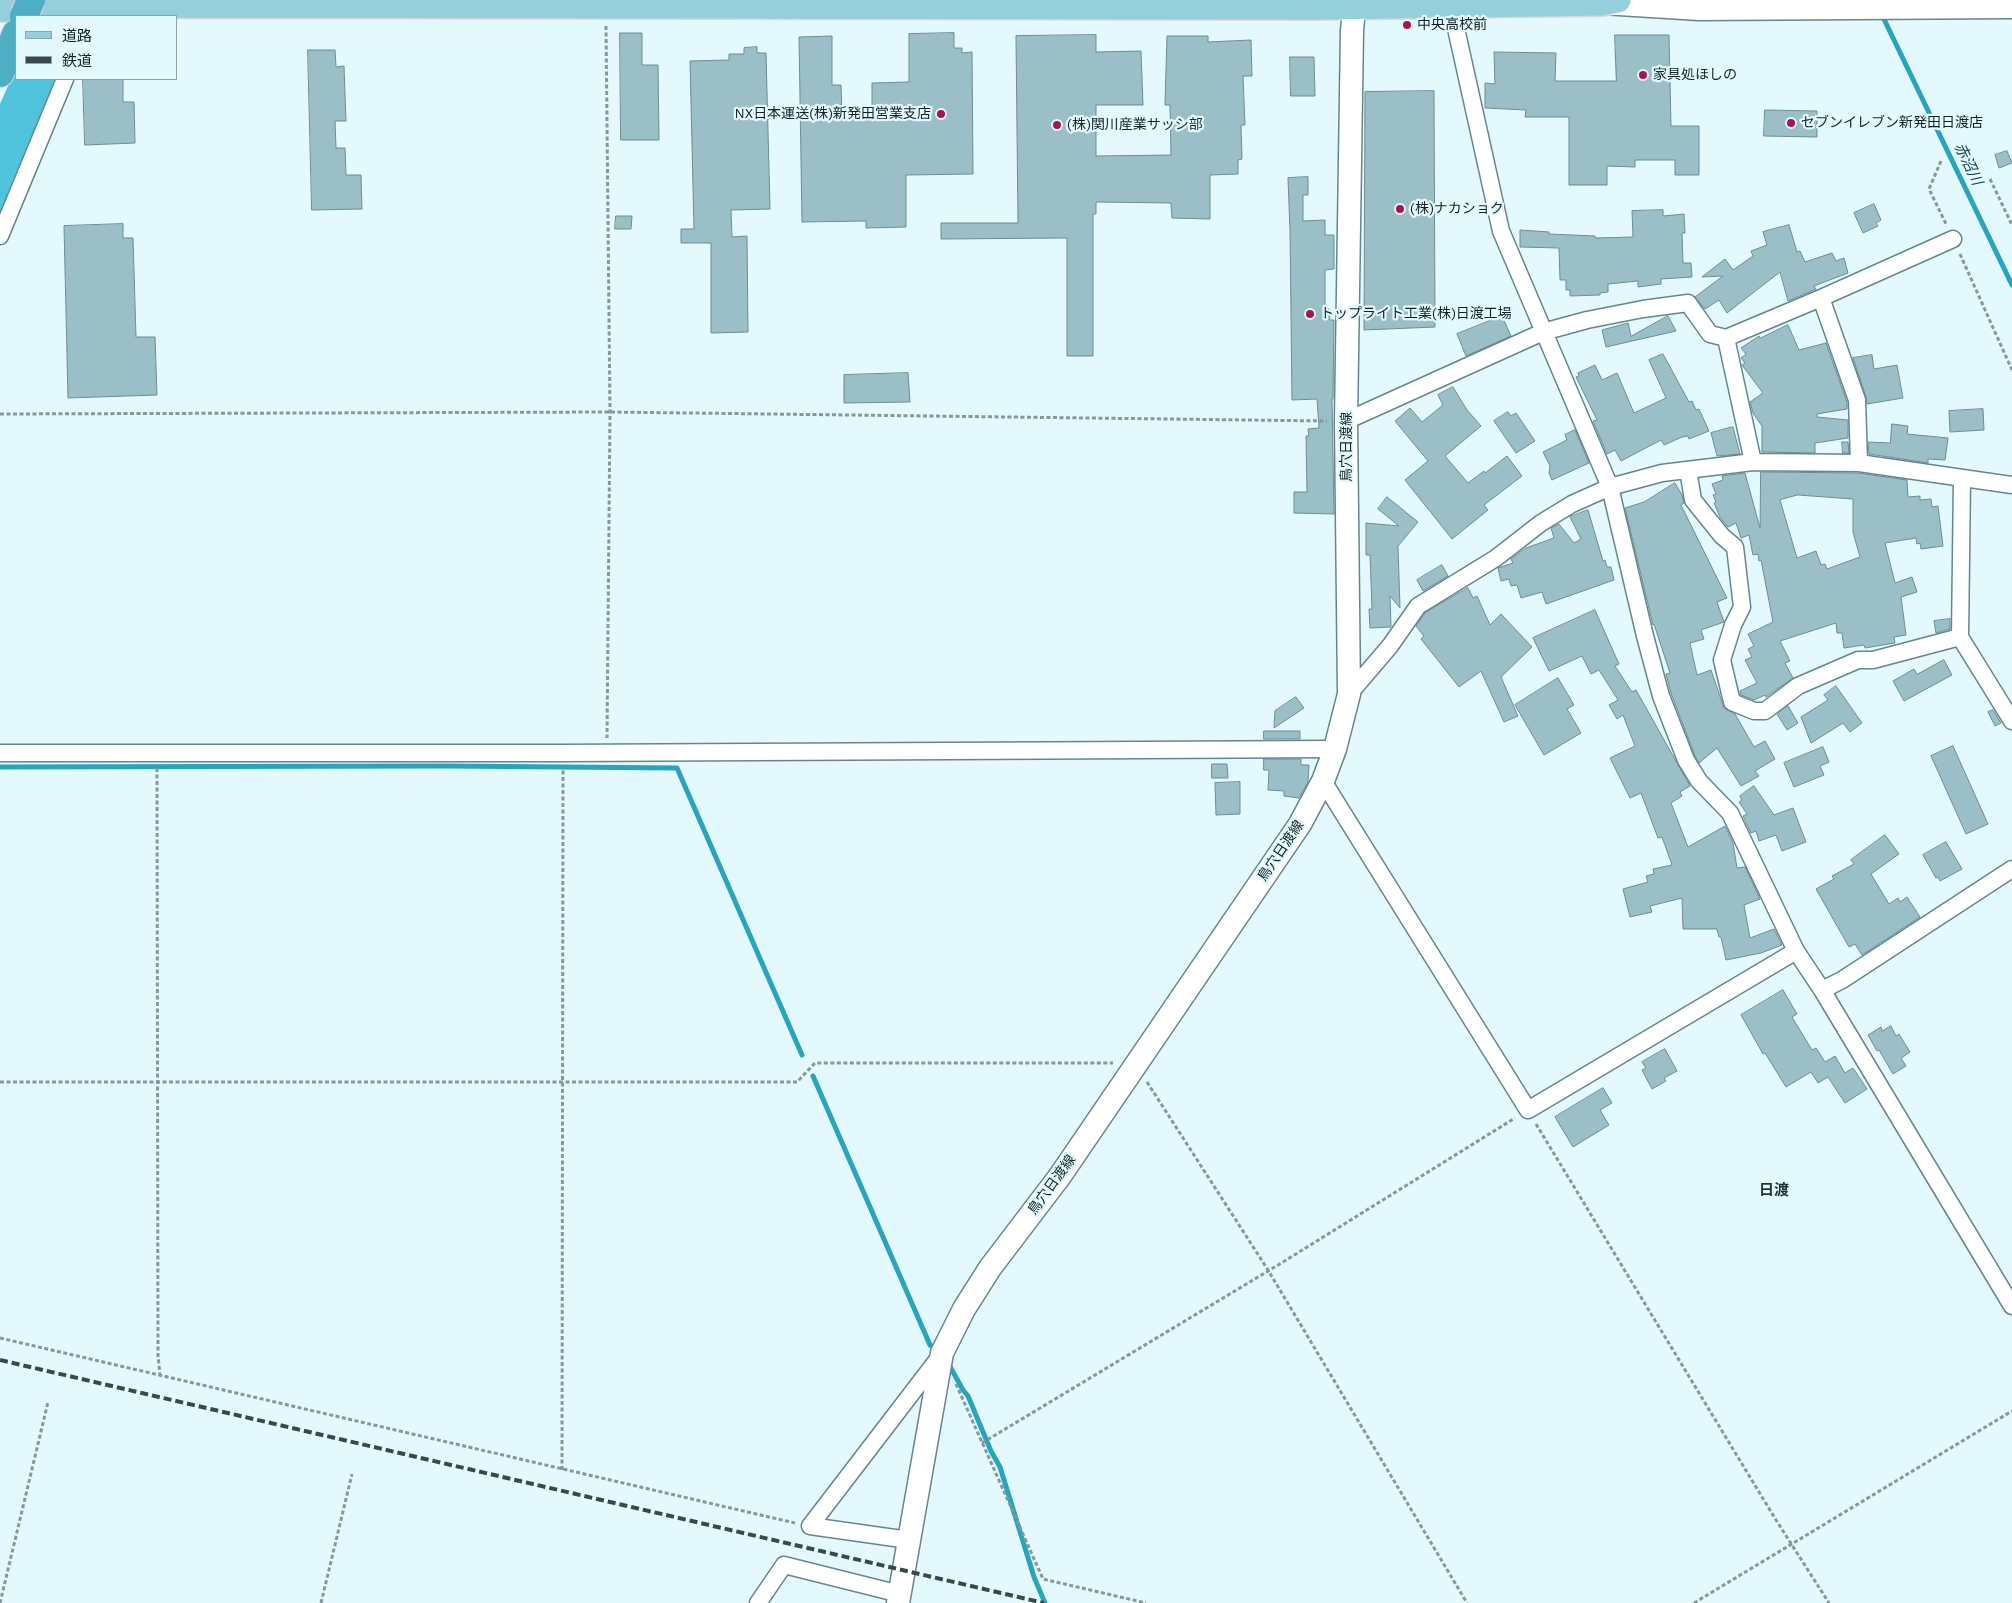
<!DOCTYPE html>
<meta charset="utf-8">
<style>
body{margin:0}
#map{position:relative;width:2012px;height:1603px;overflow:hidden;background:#e3f9fe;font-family:"Work Sans","Noto Sans JP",sans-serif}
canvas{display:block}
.legend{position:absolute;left:15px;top:15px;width:162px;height:65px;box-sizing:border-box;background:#e3f9fe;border:1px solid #90a3a7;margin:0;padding:6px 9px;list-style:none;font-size:15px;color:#132124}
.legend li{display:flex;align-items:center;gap:10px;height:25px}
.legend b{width:25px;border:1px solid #90a3a7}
</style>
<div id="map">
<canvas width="2012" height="1603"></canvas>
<ul class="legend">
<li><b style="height:6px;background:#95cfdc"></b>道路</li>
<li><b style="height:6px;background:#38484b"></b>鉄道</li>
</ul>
</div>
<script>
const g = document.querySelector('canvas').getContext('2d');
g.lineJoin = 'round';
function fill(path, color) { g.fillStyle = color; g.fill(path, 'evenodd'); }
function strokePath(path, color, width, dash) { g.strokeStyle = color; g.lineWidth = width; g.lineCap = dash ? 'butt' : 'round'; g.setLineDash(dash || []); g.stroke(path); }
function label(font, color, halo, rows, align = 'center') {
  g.font = font + ' "Work Sans","Noto Sans JP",sans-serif'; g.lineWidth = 4.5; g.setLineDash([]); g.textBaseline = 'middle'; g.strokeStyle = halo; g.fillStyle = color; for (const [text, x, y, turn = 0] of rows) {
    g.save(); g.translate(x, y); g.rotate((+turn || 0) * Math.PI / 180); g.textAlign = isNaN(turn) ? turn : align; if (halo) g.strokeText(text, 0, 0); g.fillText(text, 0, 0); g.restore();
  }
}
fill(new Path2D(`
 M16,68V79H55L0,213V104Z`), '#4fc3db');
strokePath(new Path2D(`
 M1881,13L2012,285
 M0,767L445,766L677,768L802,1055
 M813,1076L930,1345L937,1349
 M948,1363L963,1390L968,1396L991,1451L1000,1467L1034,1577L1045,1603`), '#28a5bc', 5);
const building = new Path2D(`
 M620,33H642V65H658L659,140H621Z
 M954,33V48H962V53L972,52L973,174L906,175V227L866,228V221L802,222L799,37L832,36V85H841L842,114H872V83L909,82V34Z
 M1096,35V52L1141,51L1143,105H1096V156L1171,155L1170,105H1165L1167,36H1208V42L1251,40L1252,76H1243L1245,125H1241L1242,159L1238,160V174L1210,175V219L1172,218L1171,203L1096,202V214H1093V356H1067V238L941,239V223H1018L1016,36Z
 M1615,35H1669L1671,126H1699V175H1675V160H1635V167L1607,166V185H1569V117H1525L1526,110L1485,108V83L1495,84L1494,52L1556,53L1555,81H1616Z
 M757,47V53H766L770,209L731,210L732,237L747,236L748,332L711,333V243H681V229H694L690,61L729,60V54H744V48Z
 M308,50H335L336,67L344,66L346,121H335L336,148H345L346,175H361L362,209L312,210Z
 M1290,57H1314L1315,96H1291Z
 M83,79H123V102H134L135,143L85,145Z
 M1434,91L1435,327L1364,330L1365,92Z
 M1765,110L1817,111V137L1764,136Z
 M2007,151L2012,163L1999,168L1995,155Z
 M1308,177V195H1303V221L1325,220V235H1334V269L1325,270V308L1329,309L1330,320H1334L1333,399H1332L1334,514L1294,513V492H1307L1306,436H1309L1308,429L1319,428L1317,399L1292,400L1290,231L1288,178Z
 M1874,204L1881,220L1876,223L1878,226L1863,233L1854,213Z
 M1663,210V216L1684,214L1685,233H1682L1683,263H1691L1692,277L1661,279V284L1638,287V281L1608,284V292L1600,293V295L1570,296V290H1566V280H1560L1559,248L1520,247V230L1549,232V234L1595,236V238L1633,237L1632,211Z
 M616,216H632L631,229H615Z
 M123,224V238H133L136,337H155L157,395L68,398L64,226Z
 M1789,225L1797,252L1800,251L1805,262L1832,253L1836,261L1844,258L1848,273L1814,286L1816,289L1788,301L1780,272L1727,313L1719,300L1705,309L1695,297L1723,276L1702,277L1725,259L1733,270L1753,256L1751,251L1767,245L1763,232Z
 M1502,316L1511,336L1466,356L1457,334Z
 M1668,316L1676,331L1606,347L1602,330L1628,323L1631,336Z
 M1788,325L1799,350L1826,343L1847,402V409L1817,414V417L1848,420V438L1815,443V453L1762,452V426L1753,413L1750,402L1763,393L1742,365L1745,363L1741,358L1746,354L1741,348L1759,336L1760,338Z
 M1663,354L1689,402L1692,401L1696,410L1699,409L1709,431L1689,439L1688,436L1682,437L1664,445L1661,440L1621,461L1615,450L1607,454L1593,421L1597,420L1576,377L1579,376L1578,373L1595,365L1602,380L1617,373L1634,413L1666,398L1649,360Z
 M1872,355L1874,369L1897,365L1903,398L1867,404L1866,397L1853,358Z
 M908,373L910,402L844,403V375Z
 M1453,387L1467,410L1481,426L1445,456L1468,483L1484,471L1485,473L1507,456L1522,476L1484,505L1488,510L1452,539L1405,480L1428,461L1395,421L1410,408L1422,422L1443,405L1438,395Z
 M1983,409L1984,430L1950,432L1949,411Z
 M1508,412L1511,416L1516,413L1535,441L1516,453L1494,421Z
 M1892,424L1908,426L1907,434L1948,438L1945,460L1928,459V463L1869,454L1868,442L1890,443Z
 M1733,427L1740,454L1717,456L1711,433Z
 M1575,430L1589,463L1552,480L1549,473L1550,466L1543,452L1567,440L1565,435Z
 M1842,442H1848L1849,453H1843Z
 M1761,472L1858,473L1907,480L1908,497L1920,496V500L1931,499L1932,507L1938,506L1943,546L1921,549L1920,543L1917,544L1916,538L1885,543L1895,583L1912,577L1917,592L1901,597L1906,635L1894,637L1895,643L1865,648L1864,645L1844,648L1842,633H1837L1836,623L1780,641L1790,661L1785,663L1793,678L1766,697L1765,695L1754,700L1741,695L1740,691L1757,683L1745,660L1752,657L1748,649L1754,646L1748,634L1773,622L1761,560L1759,561L1758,554L1753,555L1749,535L1741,538L1736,523L1728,527L1720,517L1714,503L1716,502L1713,495L1716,494L1712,484L1723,480L1722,476L1745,473L1760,528ZM1798,495L1853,499V532L1860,557L1827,569L1825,564L1821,565L1816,551L1797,558L1780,500Z
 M1675,483L1682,495L1684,503L1681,505L1727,598L1717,602L1724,622L1701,630L1704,639L1690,643L1697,675L1711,670L1724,708L1735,714L1754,747L1765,741L1775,759L1755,771L1759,776L1741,786L1717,748L1699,763L1695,756L1671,693L1666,674L1670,673L1654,624L1653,625L1625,508L1644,502Z
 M1387,497L1418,522L1398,546L1400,608L1390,596L1391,627L1370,628L1369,609H1372L1370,555H1366V523L1399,526L1378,509Z
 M1588,510L1603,561L1605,560L1607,567H1611L1614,580L1546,604L1542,592L1521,598L1517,585L1511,586L1509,579L1501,581L1498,568L1513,563L1511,559L1526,548L1554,538L1551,528L1559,524L1574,543L1581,539L1570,517Z
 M1442,565L1448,576L1423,591L1417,580Z
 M1468,588L1473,598L1477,596L1490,625L1501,614L1532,647L1501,677L1518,716L1504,722L1481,671L1459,687L1421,639L1424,636L1416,626L1425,613Z
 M1595,610L1619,664L1615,666L1632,692L1636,690L1690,786L1680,792L1682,796L1671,803L1688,847L1725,826L1733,843L1737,868L1745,867L1760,899L1744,905L1750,938L1774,929L1782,945L1761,953L1726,960L1721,937H1719L1717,929H1683L1682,898L1650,906L1652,912L1630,917L1623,889L1648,882L1646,876L1654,874L1653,869L1672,865L1662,837L1658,838L1641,793L1630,798L1610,758L1635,746L1623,715L1617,719L1609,705L1618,700L1599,670L1591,674L1582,656L1549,671L1533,638Z
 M1950,619V629L1936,633L1934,621Z
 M1944,660L1952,675L1904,701L1893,681L1914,669L1917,674Z
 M1558,678L1574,705L1567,709L1581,733L1544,755L1515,705Z
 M1836,686L1862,723L1850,732L1843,723L1811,743L1801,717L1828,700L1824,695Z
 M1296,697L1304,708L1274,728L1275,711Z
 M1788,706L1798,723L1787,730L1777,714Z
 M1993,710L2001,723L1995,726L1988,712Z
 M1264,731H1300V739H1264Z
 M1953,746L1988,824L1966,834L1931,756Z
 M1823,747L1829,762L1820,766L1824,775L1794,787L1784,763Z
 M1264,759H1301V765H1309L1308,782L1299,798L1284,796V791L1268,790L1269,770H1264Z
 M1212,764H1227L1228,778H1212Z
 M1240,782V814L1216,815L1215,783Z
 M1754,786L1774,815L1793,808L1806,842L1782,851L1776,835L1759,841L1756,831L1751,833L1743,816L1747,814L1739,802L1742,800L1740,796Z
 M1885,835L1899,854L1871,874L1889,904L1898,898L1900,902L1907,897L1920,917L1862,955L1855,944L1849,947L1816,889L1834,879L1832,876L1854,864L1851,860Z
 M1946,842L1962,869L1940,881L1938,877L1936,878L1923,855Z
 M1783,990L1797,1014L1792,1017L1812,1050L1816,1048L1825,1062L1835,1056L1845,1073L1853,1068L1867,1089L1845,1103L1828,1077L1818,1083L1811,1072L1786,1087L1765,1053L1763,1054L1741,1015Z
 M1891,1026L1896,1036L1899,1034L1910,1052L1901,1058L1906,1066L1893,1074L1879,1050L1877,1051L1868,1035L1881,1027L1882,1031Z
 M1665,1049L1677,1071L1664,1078L1666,1081L1652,1089L1642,1070L1646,1068L1642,1062Z
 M1603,1088L1612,1103L1600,1110L1609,1125L1573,1147L1555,1117Z`);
fill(building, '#9bbfc7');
strokePath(building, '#6b8d95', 1);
const street = new Path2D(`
 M1451,6L1501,231L1610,487L1645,636L1661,696L1686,760L1699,781L1730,813L1796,951L1822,990L2012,1306
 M0,236L65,79
 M1821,298L1857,400L1859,463
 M1346,421L1543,332L1587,320L1643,309L1688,303L1710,334L1726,338
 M1753,462L1726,338L1821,298L1953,239
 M1688,470L1693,500L1722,536L1735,547L1742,607L1733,625L1722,660L1732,702L1754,711H1765L1798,686L1858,660H1873L1960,637
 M1962,479L1960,637L2012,721
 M1349,694L1390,646L1418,606L1496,558L1541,523L1572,504L1610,487L1662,473L1753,462L1859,463L2012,485
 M0,753H563L1335,749
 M1323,781L1528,1110L1796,951
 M1822,990L1842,980L2012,869
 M909,1540L810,1526L941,1355
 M758,1603L784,1565L900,1594`);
const secondary = new Path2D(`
 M1603,3L1699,9L2012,7
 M898,1603L942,1353L964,1309L990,1268L1060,1176L1300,824L1323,781L1335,749L1349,694L1346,421L1352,30L1355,0`);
const primary = new Path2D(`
 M0,9L76,8L104,5L1318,7L1603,3L1618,0`);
const highway = new Path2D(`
 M0,73L16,34`);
strokePath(street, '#64868e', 19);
strokePath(secondary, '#64868e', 25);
strokePath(primary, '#d5d7d8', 28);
strokePath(highway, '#d5d7d8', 30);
strokePath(new Path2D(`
 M606,26L610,412L607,738
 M1941,161L1929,189L1947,226
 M1990,179L2012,225
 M1960,254L2012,370
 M0,414L610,412L1327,421
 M157,768L158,1355L160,1376
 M0,1082H797L815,1063H1113
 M1147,1082L1268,1270L1467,1603
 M1536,1124L1776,1520L1829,1603
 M0,1338L795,1523
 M956,1384L1043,1579L1146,1603
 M982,1443L1283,1262L1515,1118
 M562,1470L563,769
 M0,1603L48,1402
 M321,1603L352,1474
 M1694,1603L2012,1411`), '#85989c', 3, [4, 2.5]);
strokePath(street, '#fff', 16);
strokePath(secondary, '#fff', 22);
strokePath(primary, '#95cfdc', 25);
strokePath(highway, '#4eafc4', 28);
strokePath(new Path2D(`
 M0,1360L1044,1603`), '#38484b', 4, [8, 4]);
const highwayBridge = new Path2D(`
 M24,16L31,0`);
strokePath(highwayBridge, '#d5d7d8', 30, []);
strokePath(highwayBridge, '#4eafc4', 28);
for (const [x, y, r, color] of [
 [1407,25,5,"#a61451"],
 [1643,75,5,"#a61451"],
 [941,114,5,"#a61451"],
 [1791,123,5,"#a61451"],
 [1057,125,5,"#a61451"],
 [1400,209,5,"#a61451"],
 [1310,314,5,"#a61451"]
]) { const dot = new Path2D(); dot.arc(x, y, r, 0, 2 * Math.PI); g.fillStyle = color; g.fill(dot); strokePath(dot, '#e3f9fe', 2); }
label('14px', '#132124', '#e3f9fe', [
 ["中央高校前",1417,25],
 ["家具処ほしの",1653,75],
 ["NX日本運送(株)新発田営業支店",931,114,"right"],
 ["セブンイレブン新発田日渡店",1801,123],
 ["(株)関川産業サッシ部",1067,125],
 ["(株)ナカショク",1410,209],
 ["トップライト工業(株)日渡工場",1320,314]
], 'left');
label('14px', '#132124', '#e3f9fe', [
 ["鳥穴日渡線",1347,447,-90],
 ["鳥穴日渡線",1281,851,-56],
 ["鳥穴日渡線",1052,1185,-54]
]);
label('italic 15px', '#0d424c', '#e3f9fe', [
 ["赤沼川",1968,164,64]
]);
label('bold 15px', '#15363d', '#e3f9fe', [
 ["日渡",1774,1191]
]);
</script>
